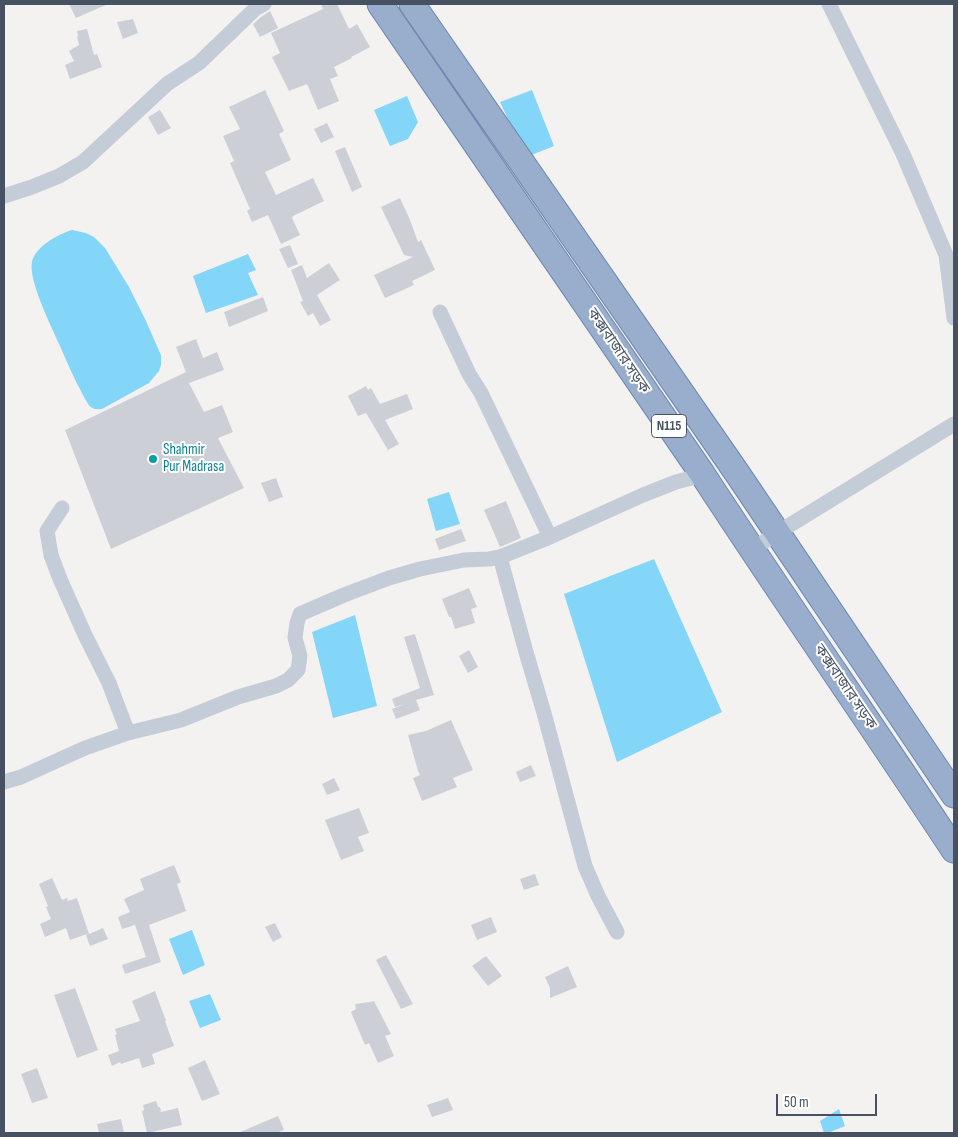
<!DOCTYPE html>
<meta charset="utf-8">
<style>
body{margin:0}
#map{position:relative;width:958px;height:1137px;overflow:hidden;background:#f4f1f1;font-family:"Sofia Sans Condensed",sans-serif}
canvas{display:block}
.frame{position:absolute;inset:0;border:5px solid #465261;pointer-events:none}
.scale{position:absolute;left:776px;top:1094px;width:101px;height:22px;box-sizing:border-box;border:2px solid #465261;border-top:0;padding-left:6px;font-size:15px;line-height:18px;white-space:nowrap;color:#465261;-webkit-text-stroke:4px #fff;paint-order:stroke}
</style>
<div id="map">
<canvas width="958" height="1137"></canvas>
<div class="frame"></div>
<div class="scale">50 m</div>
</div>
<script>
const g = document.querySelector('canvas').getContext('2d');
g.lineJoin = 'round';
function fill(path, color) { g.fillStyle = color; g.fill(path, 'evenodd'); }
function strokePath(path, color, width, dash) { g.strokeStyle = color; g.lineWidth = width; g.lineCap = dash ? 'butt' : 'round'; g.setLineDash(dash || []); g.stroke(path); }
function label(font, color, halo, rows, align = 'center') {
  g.font = font + ' "Sofia Sans Condensed","Noto Sans Bengali",sans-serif'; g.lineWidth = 4; g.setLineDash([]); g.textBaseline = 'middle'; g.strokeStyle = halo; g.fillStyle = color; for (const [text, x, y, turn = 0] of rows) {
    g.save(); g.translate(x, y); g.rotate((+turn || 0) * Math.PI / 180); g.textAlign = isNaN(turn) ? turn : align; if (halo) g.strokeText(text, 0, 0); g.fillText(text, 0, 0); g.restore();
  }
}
fill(new Path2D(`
 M532,90L554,146L529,156L513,130L500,102Z
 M407,96L418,122L408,139L390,146L374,110Z
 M72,230L86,233L94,237L105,248L129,287L145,319L161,355V365L159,371L149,383L102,409C90,411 88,404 83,395C74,379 67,362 60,346C52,328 28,280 32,262C35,247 58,234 72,230Z
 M248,254L256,270L248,273L258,295L206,313L193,276Z
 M449,492L460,524L436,531L427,499Z
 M654,559L722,712L617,762L564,594Z
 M355,615L377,706L333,718L312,632Z
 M192,930L205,965L183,975L169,939Z
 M210,994L221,1020L200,1028L189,1001Z
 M839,1109L845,1126L828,1133H824L820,1121Z`), '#83d6f7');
fill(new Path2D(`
 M69,4H108L76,18Z
 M321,4H337L349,29L357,24L370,47L351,57L352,58L334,67L338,76L330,79L339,101L318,110L307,84L289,91L272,57L280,53L271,33L323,9Z
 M270,11L278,28L260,37L253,24L261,17Z
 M133,19L138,33L123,39L117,22Z
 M87,29L94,55L97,54L102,67L70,79L65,65L74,61L69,51L79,45L77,37L78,36L77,31Z
 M265,90L284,131L279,134L291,160L265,172L276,195L313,178L324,201L293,216L292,218L300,235L281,244L268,215L252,222L247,211L250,209L230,163L234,161L223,136L240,129L229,107Z
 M160,110L171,128L158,135L148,117Z
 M327,123L334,137L321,143L314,129Z
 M345,147L362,187L352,192L335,151Z
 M400,198L410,220L418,242L421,240L435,270L412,281L414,285L385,298L374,275L413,257L404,255L381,207Z
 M290,245L298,264L288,268L279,249Z
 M329,263L340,280L317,295L331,320L320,326L313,313L308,316L300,302L303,301L291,270L302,265L307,278Z
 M263,297L268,311L229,327L224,312Z
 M196,339L203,358L217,352L224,370L189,383L204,412L222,405L233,432L218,438L244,488L111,549L65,430L186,372L176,347Z
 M366,386L368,390L371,388L380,404L407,394L413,409L385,420L399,444L388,450L366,413L358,416L348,396Z
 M276,478L283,497L269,502L261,483Z
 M506,501L521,538L500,547L484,510Z
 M461,529L466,541L439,550L435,539Z
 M469,588L477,607L471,609L475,623L455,629L451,617H449L442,599Z
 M415,634L434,695L416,700L420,710L396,719L392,709L405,704L395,707L392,699L420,688L404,637Z
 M469,650L478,667L468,673L459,656Z
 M451,720L473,770L453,778L457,787L422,801L413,778L420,775L418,771L408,735L426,731Z
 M531,765L536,776L520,782L516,772Z
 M334,778L340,790L327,795L322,784Z
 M359,808L369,833L358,837L364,851L341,860L325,820Z
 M174,865L181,882L177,884L186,911L149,925L161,962L125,974L122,965L146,957L135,925L122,929L118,917L130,912L124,899L144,890L140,879Z
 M535,874L539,885L524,890L520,879Z
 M52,878L62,900L67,898L68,901L77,898L89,934L103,928L108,939L90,946L86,935L87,934L70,940L66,928L45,937L40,924L51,919L46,907L48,906L39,884Z
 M491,917L497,932L477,940L471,925Z
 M275,923L282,937L273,942L265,927Z
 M386,955L413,1004L401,1009L376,960Z
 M486,956L502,976L488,986L472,966Z
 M568,966L577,987L550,998V988L545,977Z
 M75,988L98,1050L77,1058L54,995Z
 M155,991L166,1021H165L174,1046L152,1054L155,1064L142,1068L139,1058L121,1064L120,1062L112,1066L108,1055L119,1051L115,1035L117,1034L115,1029L140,1021L132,1001Z
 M374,1001L391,1034L385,1036L394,1056L378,1063L369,1043L365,1045L351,1012L356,1009L355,1004L370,1002Z
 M205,1060L220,1094L202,1101L188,1068Z
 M37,1068L48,1098L32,1103L21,1074Z
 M448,1098L453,1110L432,1117L427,1105Z
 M156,1101L158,1107H160L161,1112L178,1108L182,1125L147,1133L142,1111L144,1110L143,1105Z
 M278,1116L284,1130L276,1133H238Z
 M121,1119L124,1133H99L97,1124Z`), '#cdcfd7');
const trunk = new Path2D(`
 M380,4L703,475C785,601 871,724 954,850
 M412,4L737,473L954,795`);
strokePath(trunk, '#6e89b1', 27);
strokePath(new Path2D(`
 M829,4L903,154L946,255L954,318
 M4,196L32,187L59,176L83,162L167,84L199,63L255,9L264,4
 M440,312L469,374L481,393L550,537
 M62,508L47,531L51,555L60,579L85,635L109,683L128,733
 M752,550L777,533L954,424
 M500,557L526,652L544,713L585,866L598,896L617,932
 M4,782L21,777L85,748L128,733L181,720L238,697L276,686L288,680L298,670L300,656L295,638L297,623L300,614L344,595L389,578L420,569L464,560L489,559L500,557L550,537L643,495L676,482L703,475`), '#c3ccd7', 15);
strokePath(trunk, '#98aecc', 25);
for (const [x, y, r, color] of [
 [153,459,5,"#0f9aa8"]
]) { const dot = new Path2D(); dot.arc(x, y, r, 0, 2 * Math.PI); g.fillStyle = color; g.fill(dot); strokePath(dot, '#fff', 2); }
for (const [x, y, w] of [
 [669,426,35]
]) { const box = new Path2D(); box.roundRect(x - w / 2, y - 11.5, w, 23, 4); g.fillStyle = '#fff'; g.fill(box); strokePath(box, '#465261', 1); }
label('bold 14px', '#465261', null, [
 ["N115",669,426]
]);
label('15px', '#465261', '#fff', [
 ["কক্সবাজার সড়ক",618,351,56],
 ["কক্সবাজার সড়ক",845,687,56]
]);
label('15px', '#0d838f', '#fff', [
 ["Shahmir",163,450],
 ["Pur Madrasa",163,467]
], 'left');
</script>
